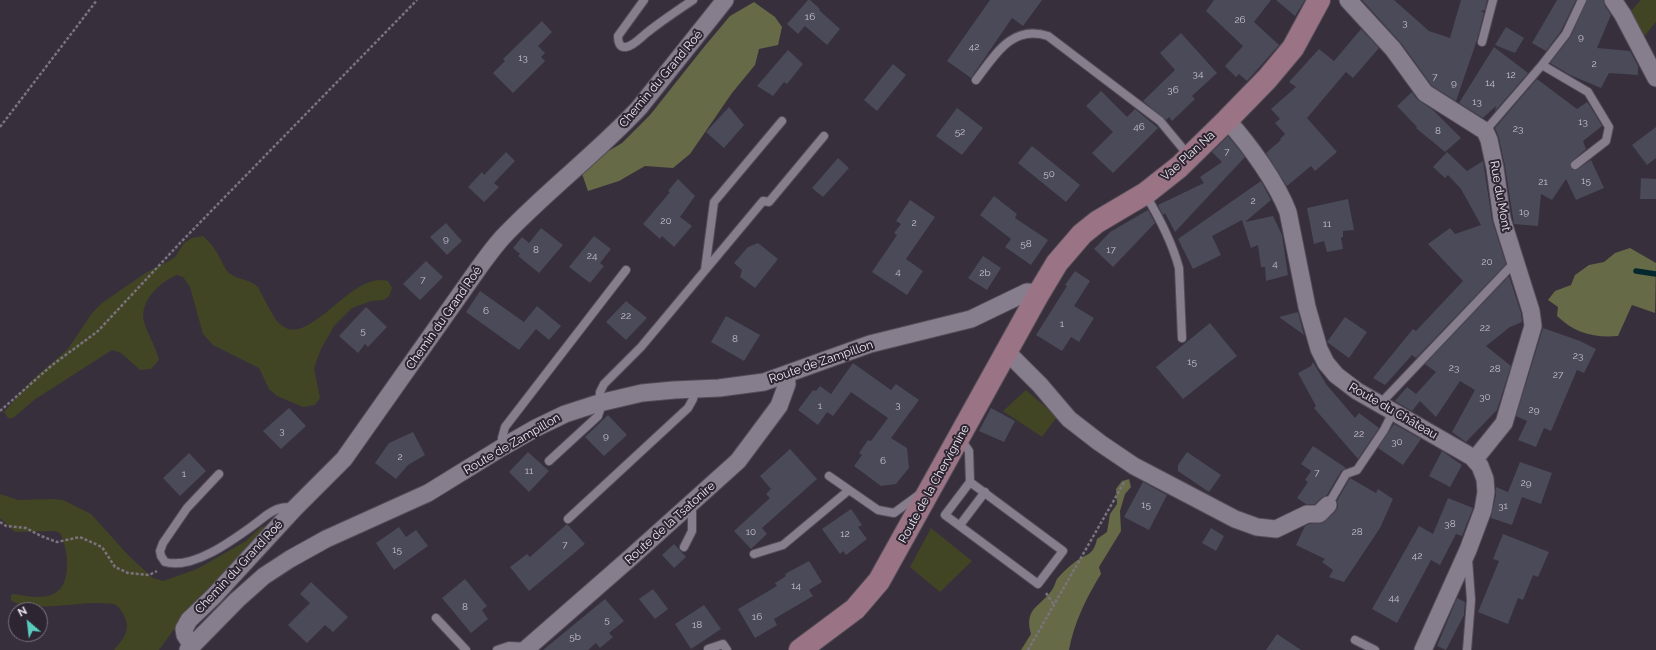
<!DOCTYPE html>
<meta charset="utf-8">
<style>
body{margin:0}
#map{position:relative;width:1656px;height:650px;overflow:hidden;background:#372f3c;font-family:Raleway,sans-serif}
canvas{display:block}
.north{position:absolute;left:8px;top:602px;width:40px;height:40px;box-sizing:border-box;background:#2d2532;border:1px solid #7a737e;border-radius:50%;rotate:332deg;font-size:11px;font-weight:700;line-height:16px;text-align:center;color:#ede8f0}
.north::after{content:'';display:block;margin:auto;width:14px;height:18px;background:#58cebf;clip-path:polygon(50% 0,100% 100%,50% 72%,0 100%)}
</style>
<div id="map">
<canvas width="1656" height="650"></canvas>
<div class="north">N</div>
</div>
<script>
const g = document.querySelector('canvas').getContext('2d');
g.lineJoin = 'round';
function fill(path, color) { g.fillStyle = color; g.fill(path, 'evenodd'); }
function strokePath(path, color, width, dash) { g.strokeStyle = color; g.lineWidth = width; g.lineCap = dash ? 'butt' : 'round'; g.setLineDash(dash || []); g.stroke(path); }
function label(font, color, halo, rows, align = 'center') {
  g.font = font + ' Raleway,sans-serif'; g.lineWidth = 4; g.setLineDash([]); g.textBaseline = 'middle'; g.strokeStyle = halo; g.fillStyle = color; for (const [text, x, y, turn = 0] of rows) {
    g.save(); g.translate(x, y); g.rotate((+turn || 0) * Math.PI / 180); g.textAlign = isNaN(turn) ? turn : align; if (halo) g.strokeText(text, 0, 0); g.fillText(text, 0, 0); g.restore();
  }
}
fill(new Path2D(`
 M1641,0H1656V22L1642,39L1627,15Z
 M203,236C210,242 216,250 220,258C223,263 224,268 228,272C236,280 249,278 258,287C263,296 274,320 281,325C310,349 351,270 388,281L392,288L389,296L384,300L371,301L352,308L334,326L321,349L314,368L320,398L315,405L303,407L277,396L269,389L259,368L213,345L203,334L190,287L183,277L177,275C159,282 139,302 144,322C148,335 156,347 159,360L151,369L140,370L121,353L112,350L34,400L13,418H8L4,412L31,381L68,349L92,313L102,303L147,272L169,261L175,257L184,243L192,238Z
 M1026,390L1057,417L1042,437L1003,411Z
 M0,494L18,500L52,499L63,500L91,514L129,556L153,578L163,581L197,569L246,541L261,527L266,526L269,527L186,613L159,650H114C122,640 131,631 125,618C123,613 119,606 114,604C110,603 105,604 101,603C79,602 27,613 11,600V595L14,594C26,596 39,599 51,595C74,587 68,549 60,533L55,531L15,532L0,518Z
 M931,528L972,561L940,592L910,567Z`), '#414524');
fill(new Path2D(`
 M754,2L775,17L782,27L778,45L759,49L755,65L732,93L690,154L673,168L645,166L619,181L588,191L581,171L595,159L622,143L650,115L704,47L730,16Z
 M1630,248L1656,263L1655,313L1632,305L1618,336C1593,338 1575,333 1557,316L1558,307L1548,300L1555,291L1571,285L1575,275L1589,265L1604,262L1615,253Z
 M1129,479L1131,487L1125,494L1120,511L1121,531L1099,567L1101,574C1086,598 1074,623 1069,650H1021L1031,634C1024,608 1039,608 1052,590C1054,587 1055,583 1057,579C1062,573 1068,567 1075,562C1086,553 1093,557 1097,539L1107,532L1110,514L1117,504L1116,489L1122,481Z`), '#666a46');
strokePath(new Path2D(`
 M1636,271L1656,274`), '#02282d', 5.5);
fill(new Path2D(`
 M808,0H810L820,9L819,10L840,29L827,45L805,26L798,34L787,24Z
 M990,0H1042L1023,26L1012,18L971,78L947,61Z
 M1214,0H1271L1254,22L1279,45L1247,81L1239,74L1236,77L1225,66L1243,46L1206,11Z
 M1276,0H1305L1295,16Z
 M1362,0H1394L1429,31L1450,38L1461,0H1487L1485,10L1481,11L1484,13L1477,40L1456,101L1432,86L1401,43Z
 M1557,0H1576L1561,31L1546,51L1532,43Z
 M1587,0H1603L1605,6L1611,15L1597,48L1630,51L1638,66V75L1609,73L1601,88L1570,75L1550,63L1571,36Z
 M542,21L552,32L538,46L545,53L541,57L545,61L513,93L493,73L505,61L503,59Z
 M1506,27L1524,38L1515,53L1495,45Z
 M1361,29L1379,48L1353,78L1346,72L1307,118L1337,152L1315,171L1311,166L1287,186L1266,153L1281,140L1280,139L1285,134L1275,123L1280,119L1271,109L1296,87L1289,82L1319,49L1334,61Z
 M1181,33L1217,73L1192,96L1195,99L1172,121L1169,117L1166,120L1143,101L1175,70L1160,53Z
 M1494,47L1528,73L1495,111L1496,106L1483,118L1459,103Z
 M788,50L803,64L787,84L784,82L773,96L757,86Z
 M893,64L906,75L877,111L864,100Z
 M1537,79L1577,109L1587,102L1590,106L1602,126L1583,141L1586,149L1572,161L1570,166L1573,170H1576L1591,160L1604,188L1576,200L1566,179L1552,200L1541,194L1538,226L1514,224L1505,166L1499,138L1495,128Z
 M1101,91L1127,117L1135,109L1158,128L1113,173L1092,153L1113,132L1086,106Z
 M1412,92L1417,99L1433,110L1461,138L1445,152L1416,128L1417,127L1397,106Z
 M729,107L744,125L724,148L706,132Z
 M957,108L983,128L962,155L936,136Z
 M1656,127V158L1647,165L1632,145Z
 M1228,136L1245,157L1175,232L1165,213L1163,215L1158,205L1204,183L1200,177L1222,162L1212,152Z
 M1032,146L1080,185L1066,202L1018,163Z
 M506,152L515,161L494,183L499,187L484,202L468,187L482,172L484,175Z
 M1447,152L1467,171L1483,161L1492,220L1506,264L1416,358L1412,355L1385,385L1373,378L1413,329L1416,331L1463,281L1428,244L1450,228L1455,234L1481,225L1461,189L1448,175L1445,178L1433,167Z
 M838,158L849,168L823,197L812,188Z
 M1641,178L1656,179V199H1640Z
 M678,179L695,196L680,217L692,226L674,247L662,236L660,239L643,224L670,192L668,191Z
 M1261,181L1271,200L1245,222L1273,216L1282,235L1288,275L1266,281L1265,267H1261L1258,245L1251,248L1242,220L1212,236L1221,255L1193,269L1178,239Z
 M994,196L1017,214L1015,218L1048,240L1031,265L1005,247L1011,239L980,215Z
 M1348,199L1354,230L1343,231V237L1341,238L1343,249L1327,252L1324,241L1314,244L1307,208Z
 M910,200L935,217L906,259L923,271L907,295L872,272L897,235L894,233L901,224L896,221Z
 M1148,210L1155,223L1113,267L1094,249L1110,232Z
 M446,223L462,241L447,255L430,237Z
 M541,228L563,245L539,273L518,256L520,254L513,248L522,237L529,243Z
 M594,236L611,249L600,263L604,266L590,283L569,267Z
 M758,243L778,259L755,288L740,277L742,270L734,263L748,247Z
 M983,256L1001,268L987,290L968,278Z
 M426,261L443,277L420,300L403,284Z
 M1075,271L1090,281L1074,306L1094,318L1079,342L1071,337L1062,351L1036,335L1067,286L1065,285Z
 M1509,276L1521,313L1522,322L1510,327L1486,346L1511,366L1497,410L1466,442L1452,432L1475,390L1460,381L1436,417L1420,401L1412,411L1395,401L1407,387L1416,394L1436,372L1425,364Z
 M480,291L524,322L537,306L561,326L549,340L536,329L519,350L466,312Z
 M626,301L647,318L626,340L606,322Z
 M366,307L387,327L368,347L365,344L358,353L339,336Z
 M1298,312L1304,335L1279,317Z
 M726,316L760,335L744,361L711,342Z
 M1345,317L1367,332L1349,358L1327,342Z
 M1210,323L1237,356L1183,399L1156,367Z
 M1543,328L1580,341L1596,349L1584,373L1577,370L1551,431L1544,428L1536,447L1518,440L1527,421L1516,416Z
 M1313,362L1326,384L1355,418L1359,413L1379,428L1358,459L1314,408L1316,406L1298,373L1311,366Z
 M853,363L891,390L896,384L919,400L891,438L907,448L909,468L896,484L881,486L854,466L862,455L859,453L868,440L871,441L888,418L851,392L833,416L827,412L818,425L798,410L813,390L816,391L820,386L831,394Z
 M289,408L306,426L281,449L263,431Z
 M991,408L1015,421L1004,442L979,431Z
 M608,415L627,435L604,456L585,437Z
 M1394,424L1421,439L1403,465L1378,448Z
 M413,432L425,455L408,465L396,479L375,463L389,443Z
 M1313,446L1346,468L1341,471L1327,495L1321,498L1315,504H1306L1297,498L1308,482L1305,480L1311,471L1301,464Z
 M790,449L817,479L762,528L767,534L751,549L734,531L770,498L766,494L771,489L760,476Z
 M1442,451L1462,465L1450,487L1429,476Z
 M528,452L549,471L529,492L509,472Z
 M1187,452L1221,475L1209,492L1178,471V465Z
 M189,453L206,471L180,496L163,478Z
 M1520,462L1552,473L1541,504L1522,497L1512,525L1491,518L1496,494V487L1508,492Z
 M1350,478L1376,493L1378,489L1393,499L1380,528L1344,582L1329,577L1333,570L1322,562L1325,559L1296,545L1305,526L1309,524L1323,523L1335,512L1338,507L1337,501Z
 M1143,482L1167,495L1149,530L1124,517Z
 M1448,498L1473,508L1462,536L1456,534L1440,565L1431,560L1397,623L1372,609L1419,526L1433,534Z
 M851,509L862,525L858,527L867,539L846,555L843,551L840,554L822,529Z
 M567,524L585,544L529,591L510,567L527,554L530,557Z
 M399,527L406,537L416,530L428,546L394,570L376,543Z
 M1211,528L1224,536L1216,551L1202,543Z
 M1503,534L1549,552L1538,577L1533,575L1523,600L1518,598L1508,624L1478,612L1499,561L1493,559Z
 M674,544L686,557L674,568L662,555Z
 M809,561L822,582L809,590L813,596L774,619L777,625L755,638L738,609L777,586L775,583L786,576L785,574Z
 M465,579L487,606L482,610L488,619L471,633L442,598Z
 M311,582L348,617L333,632L325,625L307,643L288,625L310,603L300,594Z
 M653,589L668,609L655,619L639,599Z
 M1457,598L1465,602L1464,615L1446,650L1437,646Z
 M605,599L624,621L609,633L613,637L600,648L596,643L588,650H543Z
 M704,605L721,629L691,649L675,624Z
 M1277,634L1301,650H1266Z`), '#4a4a59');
const lane = new Path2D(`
 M644,0L618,36C618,41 619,48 626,47C634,46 642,36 649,31C663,20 678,10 693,0
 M1482,42L1493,0
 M1542,65L1588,92L1609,127L1606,141L1575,165
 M976,80C995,55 1012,24 1048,36L1160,121L1189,156
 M1485,131L1542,65L1566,34L1582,0
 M1145,194C1159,217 1172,242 1179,268L1182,338
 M705,270L714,202L782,121
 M1380,404L1515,262
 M960,438L969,451L970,482L945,515L1038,584L1063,551L970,482
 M504,446L502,438L505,427L626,270
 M549,461L598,416L600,410L599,403L600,392L604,384L641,347L763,201L769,202L824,136
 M219,474L187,508L163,543L160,551L161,556L165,562C193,570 233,540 255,524C263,518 271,510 281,508C285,507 289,507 293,509
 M829,476L878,510L894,513L920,494
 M1328,505L1346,474L1357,470L1384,430L1393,412
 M568,519L688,408L693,399L695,389
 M960,525L985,492
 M684,547L692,531V504
 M754,554L783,545L849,490
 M436,618L466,650
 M1355,640L1375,650
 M708,649L723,644L727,650
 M497,650L509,646L527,647
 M1467,650L1471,600L1468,559`);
const street = new Path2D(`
 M1348,0L1393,49L1425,93L1485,131L1489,140L1495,168L1502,219L1531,311L1533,326L1504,423L1475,459
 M1613,0L1623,15L1656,78
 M1227,120C1249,144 1277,183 1288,212L1307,307L1319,349L1326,363L1336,375L1357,391L1472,457L1480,466L1485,479L1486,492L1483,510L1468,550L1423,650
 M1007,352L1040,385L1069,419L1100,443L1134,466L1235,519L1257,527L1276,529L1307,514H1319L1328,505
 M192,646L185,635L184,629L189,620L214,596L294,509L344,459L478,269C486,258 493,248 502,238C545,192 596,154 639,108L725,0
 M188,650L237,600L264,576L290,559L326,539L428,493L501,448L536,428L565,414L599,403L642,393L674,390L719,388L764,382L870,344L971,319L1027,292L1039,293
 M525,650L629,559L738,461L779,406L787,384L786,375`);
const secondary = new Path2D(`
 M800,650L855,609L879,581L1039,293L1057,263L1082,234L1097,222L1146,193L1179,167L1227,120L1267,79L1293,48L1319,0`);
strokePath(lane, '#544d58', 10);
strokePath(street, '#544d58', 19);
strokePath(secondary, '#544d58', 24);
strokePath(new Path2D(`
 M0,127L97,0
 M0,411L51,366L98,331L180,243L417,0
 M0,522L6,526L26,528L41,536L57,542L80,537L102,547L115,567L128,573L149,575L157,571
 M1046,593L1054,605
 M1028,650L1125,481`), '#7a737e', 2.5, [3, 2]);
strokePath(lane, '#877e8d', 8);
strokePath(street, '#877e8d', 17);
strokePath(secondary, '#9a7485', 22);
label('10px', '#c4c0ca', null, [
 ["16",810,17],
 ["26",1240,20],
 ["3",1405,23],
 ["9",1581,37],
 ["42",974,47],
 ["13",523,58],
 ["2",1594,64],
 ["34",1198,74],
 ["12",1511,75],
 ["7",1435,77],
 ["9",1454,83],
 ["14",1490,83],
 ["36",1173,90],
 ["13",1477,102],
 ["13",1583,122],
 ["46",1139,127],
 ["23",1518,129],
 ["8",1438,131],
 ["52",960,132],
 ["7",1227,152],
 ["50",1049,174],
 ["15",1586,181],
 ["21",1543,182],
 ["2",1253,201],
 ["19",1524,212],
 ["20",666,221],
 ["2",914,223],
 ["11",1327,224],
 ["9",446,239],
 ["58",1026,244],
 ["8",536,250],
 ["17",1111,250],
 ["24",592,256],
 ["20",1487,262],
 ["4",1275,264],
 ["4",898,272],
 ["2b",985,273],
 ["7",423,280],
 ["6",486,311],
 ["22",626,316],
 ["1",1062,324],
 ["22",1485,328],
 ["5",363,331],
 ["8",735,339],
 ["23",1578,356],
 ["15",1192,362],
 ["23",1454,368],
 ["28",1495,369],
 ["27",1558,375],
 ["30",1485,397],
 ["3",898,405],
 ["1",820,406],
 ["29",1534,410],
 ["3",282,431],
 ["22",1359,434],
 ["9",606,436],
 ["30",1397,442],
 ["2",400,457],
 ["6",883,461],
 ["11",529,471],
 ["7",1317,473],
 ["1",184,474],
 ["29",1526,483],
 ["15",1146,505],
 ["31",1503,506],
 ["38",1450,524],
 ["10",751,532],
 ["28",1357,532],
 ["12",845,534],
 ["7",565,545],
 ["15",397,550],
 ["42",1417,556],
 ["14",796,586],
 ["44",1394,598],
 ["8",465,607],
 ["16",757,617],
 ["5",607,620],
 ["18",697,625],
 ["5b",575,637]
]);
label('12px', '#ede8f0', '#2d2532', [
 ["Chemin du Grand Roé",661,79,-50],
 ["Vae Plan Na",1188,156,-42],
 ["Rue du Mont",1500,196,80],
 ["Chemin du Grand Roé",444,318,-55],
 ["Route de Zampillon",821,362,-19],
 ["Route du Château",1393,411,30],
 ["Route de Zampillon",512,444,-30],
 ["Route de la Chervignine",934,484,-61],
 ["Route de la Tsatonire",670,523,-42],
 ["Chemin du Grand Roé",239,567,-47]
]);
</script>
